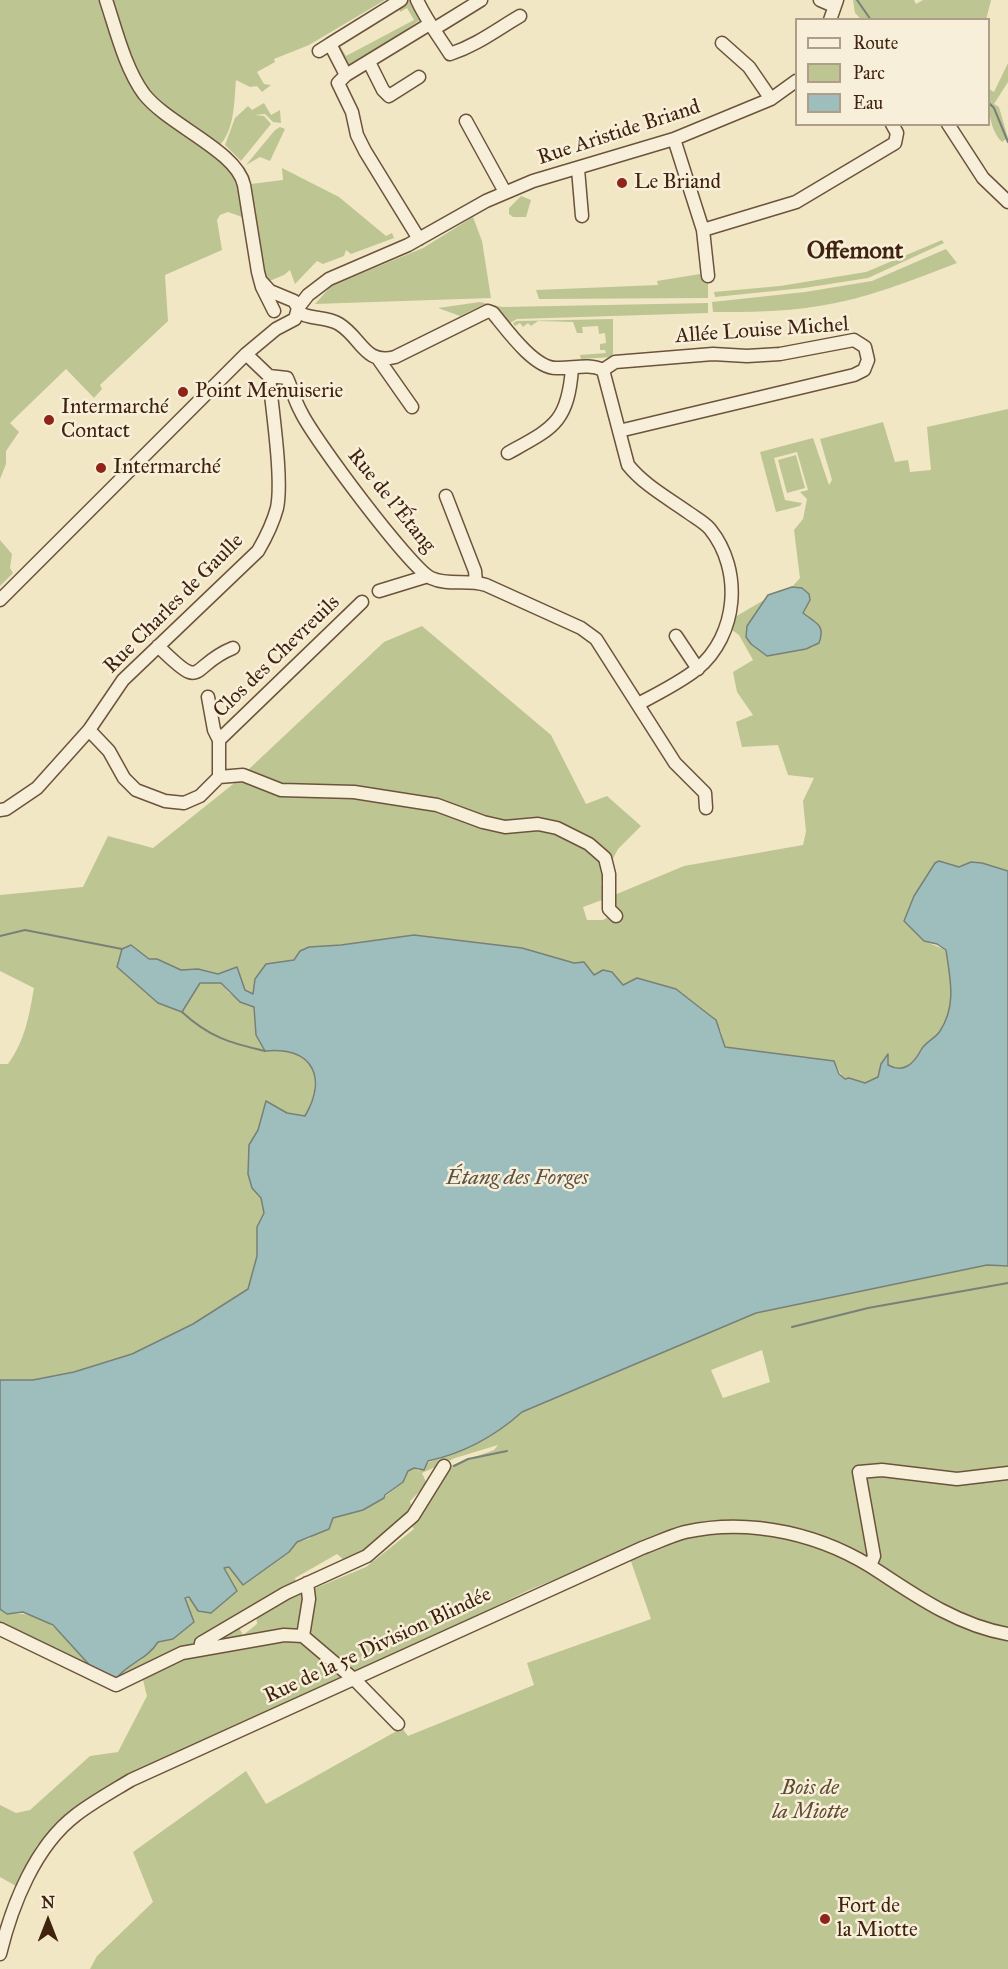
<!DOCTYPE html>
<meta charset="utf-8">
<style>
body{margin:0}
#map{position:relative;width:1008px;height:1969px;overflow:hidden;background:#f2e7c5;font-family:"IM FELL Great Primer",serif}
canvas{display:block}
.legend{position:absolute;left:795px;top:18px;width:195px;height:108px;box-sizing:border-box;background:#f7efd9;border:2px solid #ae9d88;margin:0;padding:8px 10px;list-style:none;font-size:18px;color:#40220e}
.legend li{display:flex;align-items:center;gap:12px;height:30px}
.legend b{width:30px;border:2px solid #ae9d88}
.north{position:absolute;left:18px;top:1891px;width:60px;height:60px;-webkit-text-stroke:4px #f7efd9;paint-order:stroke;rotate:0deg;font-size:16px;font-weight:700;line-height:24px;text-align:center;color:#40220e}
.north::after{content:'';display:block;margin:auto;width:21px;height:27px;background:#40220e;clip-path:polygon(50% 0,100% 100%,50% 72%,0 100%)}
</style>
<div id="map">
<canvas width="1008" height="1969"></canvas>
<ul class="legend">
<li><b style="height:8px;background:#f7efd9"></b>Route</li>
<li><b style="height:16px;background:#bdc593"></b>Parc</li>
<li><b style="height:16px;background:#9dbebd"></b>Eau</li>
</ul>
<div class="north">N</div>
</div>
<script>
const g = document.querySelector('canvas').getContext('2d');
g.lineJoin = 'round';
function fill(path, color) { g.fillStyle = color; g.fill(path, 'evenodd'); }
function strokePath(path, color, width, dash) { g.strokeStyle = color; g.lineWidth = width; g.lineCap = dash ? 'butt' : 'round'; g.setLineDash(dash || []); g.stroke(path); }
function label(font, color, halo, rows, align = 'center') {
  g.font = font + ' "IM FELL Great Primer",serif'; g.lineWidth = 5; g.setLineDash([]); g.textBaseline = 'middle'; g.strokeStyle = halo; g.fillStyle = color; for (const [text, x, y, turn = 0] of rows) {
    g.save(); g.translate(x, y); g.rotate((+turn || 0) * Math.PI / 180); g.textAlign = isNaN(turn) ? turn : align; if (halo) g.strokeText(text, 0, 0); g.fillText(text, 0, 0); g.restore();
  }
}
fill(new Path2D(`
 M0,0H385L309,45L274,59L275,62L257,72L264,84L271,85L262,92L257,86L250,87L236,80C234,102 235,131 218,147L201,144L237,175L245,218L228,212L220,215L217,220L222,250L165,275L168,321L100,385L102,389L94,398L66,369L10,423L19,432L6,451V464L0,479Z
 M406,0H413L422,16L420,20L350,69L336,46L339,44L346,56L414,20L407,8L400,12L399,8Z
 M853,0H914L916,4L923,0H991L986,20L861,19L855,13Z
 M1008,63V82L994,104L999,107L1008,138L1002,142C989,129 988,107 989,89L994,92Z
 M264,103L271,115L280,110L281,123L273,122L265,114L255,115L264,116L271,124L241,161L225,145L235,118L248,106L252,110Z
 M280,127L285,129L270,161L260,157L246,165L275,130Z
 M282,168L339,197L386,236L392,233L394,238L351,254L346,250L344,256L323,264L317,261L295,284L290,270L284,275L267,282L258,244L251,184L283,180Z
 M521,196L531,200L526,217H513L509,214V208Z
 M473,217L482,241L491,298L315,304L331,286L423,248Z
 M942,240L944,243L868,278L804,288L715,297L714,292L780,286L866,272Z
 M946,249L957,263C912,280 867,299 819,306C784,312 748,312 713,312L712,302L805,292L872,281Z
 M700,274L701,277L708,278V298L539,299L536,290L658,285L657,281Z
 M480,302L502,307L708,303V313L517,319L510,323L491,307L483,305L460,316L438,308Z
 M613,319V357L581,359L580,355L606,353L605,350H600V344L606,343L605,333L599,334L598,326L582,327L583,333H577L573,322L538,321L531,326L528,323L523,327L520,323L515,326L513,323L517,321Z
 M1008,409V871L971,862L959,867L943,862L932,867L914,896L924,941L946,950C951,978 958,1010 937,1034C933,1040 925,1044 921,1050C913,1062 905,1074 888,1065V1055L881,1064L878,1077L865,1083L844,1080L834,1061L725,1047L721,1031L708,1014L676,989L644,980L627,982L623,985L612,972L594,975L584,962L574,963L522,948L414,935L341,945L309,947L254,994L218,974L198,969L181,970L162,961L117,967L158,1003L182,1012L200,983H221L229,993L254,1007L256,1035L263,1047C274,1049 287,1049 296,1053C323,1064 316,1097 305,1116L287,1113L266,1101L258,1130L249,1145L248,1174L252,1188L261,1198L264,1213L257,1227V1256L248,1289L193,1324L132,1354L74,1372L33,1380H0V1064H8C25,1041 29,1016 34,988L0,971V895L83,887L108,836L153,848L232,785L384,642L422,626L551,735L586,804L607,796L641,826L618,849L601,882L605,899L583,907L587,920H603L611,916L612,896L684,866L803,845L806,832L803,801L814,778L788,775L778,745L742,747L736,722L753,715L737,692L733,672L753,660L739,635L732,630L735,617L764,600L747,626L751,644L767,656L813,647C823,641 823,631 817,622L803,613L805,589L792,587L800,578L794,530L803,519L807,499L800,492L808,490L797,452L774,458L785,500L802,503L800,506L776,512L760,452L813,438L829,485L832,480L820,439L883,422L895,462L908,460L910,472L931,470L927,427Z
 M796,455L805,488L787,493L778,460Z
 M0,540L12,554L10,568L13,573L0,586Z
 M987,1265L1008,1266V1969H90L97,1956L153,1902L133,1852L246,1771L266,1804L402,1728L408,1736L534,1685L527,1663L651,1619L627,1550L529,1590L82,1809L37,1845L16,1886L0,1877V1805L16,1813L30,1810L90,1756L118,1752L147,1696L143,1680L155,1670L237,1624L243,1635L257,1624L256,1613L366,1567L414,1529L410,1523L444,1468L494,1450L498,1445L455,1458L422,1473L427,1484L410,1501L412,1510L371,1547L345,1561L337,1554L295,1578L296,1583L194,1647L119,1678L123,1670L141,1660L158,1642L173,1639L184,1599L237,1592L224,1568L229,1567L243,1585L289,1552L297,1542L309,1539L333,1518L363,1510L381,1500L403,1482L408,1471L414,1468L419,1471C428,1460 435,1461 447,1455C473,1442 500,1432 522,1412L756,1313ZM762,1350L770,1382L723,1398L711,1370Z
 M0,1609L7,1614C48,1609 67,1640 91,1667L0,1635Z`), '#bdc593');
const water = new Path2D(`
 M792,587L802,588L809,594L810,600L803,613C815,623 826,624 819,643L806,649L767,656L751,644L746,637L747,626L768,595Z
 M939,861L959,867L971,862L982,863L1008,871V1266L987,1265L756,1313L522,1412C494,1437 465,1453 428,1461L424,1470L414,1468L408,1471L403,1482L385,1495L384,1498L363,1510L333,1518L329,1529L297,1542L289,1552L243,1585L229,1567L224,1568L237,1591L211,1613L198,1611L189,1597L185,1598L194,1622L173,1639L158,1642C147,1660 127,1663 116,1679L94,1670L53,1625L23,1612L7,1614L0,1609V1380H33L74,1372L132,1354L193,1324L248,1289L257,1256V1227L264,1213L261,1198L252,1188L248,1174L249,1145L258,1130L266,1101L287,1113L305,1116C328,1077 312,1046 265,1051L256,1035L254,1007L240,1002L221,983H200L182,1012L158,1003L117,967L122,949L131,945L149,959H157L181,970L198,969L218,974L237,967L245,990L253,994L255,979L266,964L294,960L300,951L309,947L341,945L414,935L522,948L574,963L584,962L594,975L603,970L612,972L623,985L637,978L676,989L708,1014L716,1020L725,1047L834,1061L839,1074L845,1079L849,1078L865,1083L878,1077L881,1064L888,1054V1065C904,1074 914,1063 921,1050C925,1042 935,1039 940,1031C957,1005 950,978 946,950L937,944L924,941L904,921L914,896L935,863Z`);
fill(water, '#9dbebd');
strokePath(water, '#788077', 1.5);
strokePath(new Path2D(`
 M857,0L871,20
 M988,102L994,108L1008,142
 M0,936L25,930L122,949
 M182,1012C209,1037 230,1043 265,1051
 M792,1327L868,1308L1008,1283
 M454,1466L468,1459L507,1451`), '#788077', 2);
const minor = new Path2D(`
 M106,0C116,30 125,68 144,94C168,125 237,151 244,185L258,272L262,287L274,311
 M417,0C426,20 438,35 450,54C477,45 496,30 520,16
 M820,0L834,6
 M830,20L837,0
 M434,29L481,0
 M722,43L749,67L771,99
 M319,51L330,44
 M369,62L383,90L389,96L419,77
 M346,75L330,44L401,0
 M466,121L505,192
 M948,124L983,178L1008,202
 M674,139L703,230L708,276
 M578,169L582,216
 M703,230L796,202L895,143L897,133L892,124
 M419,239L365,151L357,135L352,112L338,83L346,75L428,25
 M298,308L308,295L329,279L408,245L486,201L533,181L674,139L771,99L796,81
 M298,312C310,320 326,316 339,324C362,338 364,365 395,357L488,311L493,313C507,330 534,368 556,368C572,369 588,363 603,370
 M379,360L412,407
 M603,370L615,362L713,354L747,356L780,354L854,340L865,347L868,360L864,370L854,375L619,431
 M603,370L628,465C644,485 668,498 689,513C696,518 705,523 710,529C743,570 738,635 697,669C681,682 657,694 638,704
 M269,376L287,378C292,389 295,402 301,412C313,438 411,569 431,578C448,586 468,579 486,585L581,628L596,639L675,763L705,793L706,808
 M508,453C553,428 568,423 572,368
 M446,496L475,571L476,582
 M379,591L428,576
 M0,600L246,354L276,329L295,319L298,308L294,301L270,291L260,280
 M676,636L698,669
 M158,646C206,694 188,666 233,648
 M208,697L214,730L219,740
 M89,730L109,751L124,778L136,790L165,801L184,803L200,796L219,777L243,775L281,790L354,792L437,805L483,822L505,827L538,824L557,828L589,844L605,858L609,874V909L616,916
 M219,777V740L362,602
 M0,810L6,809L37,788L89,730L123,680L258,551C265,539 273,523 277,508C283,479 272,409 269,376L246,354
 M870,1566L874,1556L859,1472L882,1470L957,1479L1008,1473
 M0,1629L116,1685L182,1653L284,1635L303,1636L356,1681L398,1724
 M303,1636L309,1599L307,1583
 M200,1650L201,1643L286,1593L367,1556L413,1516L444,1466
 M0,1954C12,1905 35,1846 76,1815C93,1802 113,1791 131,1780L642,1548C656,1543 670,1536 685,1532C752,1517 825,1535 881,1573C920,1599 961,1626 1008,1634`);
strokePath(minor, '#6c533c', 15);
strokePath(minor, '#f7efd9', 12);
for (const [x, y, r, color] of [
 [622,183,6,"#8f2418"],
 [183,392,6,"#8f2418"],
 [49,420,6,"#8f2418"],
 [101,468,6,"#8f2418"],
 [825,1919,6,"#8f2418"]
]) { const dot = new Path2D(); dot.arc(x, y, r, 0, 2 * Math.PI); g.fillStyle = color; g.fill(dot); strokePath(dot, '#f7efd9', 2); }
label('21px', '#40220e', '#f7efd9', [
 ["Rue Aristide Briand",619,133,-18],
 ["Allée Louise Michel",762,331,-4],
 ["Rue de l'Étang",391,501,51],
 ["Rue Charles de Gaulle",174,604,-45],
 ["Clos des Chevreuils",277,657,-44],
 ["Rue de la 5e Division Blindée",378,1646,-25]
]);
label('21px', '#40220e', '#f7efd9', [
 ["Le Briand",634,183],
 ["Point Menuiserie",195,392],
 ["Intermarché",61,408],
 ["Contact",61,432],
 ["Intermarché",113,468],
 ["Fort de",837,1907],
 ["la Miotte",837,1931]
], 'left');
label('italic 21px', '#5f4b2f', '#f7efd9', [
 ["Bois de",810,1789],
 ["la Miotte",810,1813]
]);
label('italic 22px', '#5c5143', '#f7efd9', [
 ["Étang des Forges",517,1179]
]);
label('bold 24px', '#40220e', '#f7efd9', [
 ["Offemont",855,252]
]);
</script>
